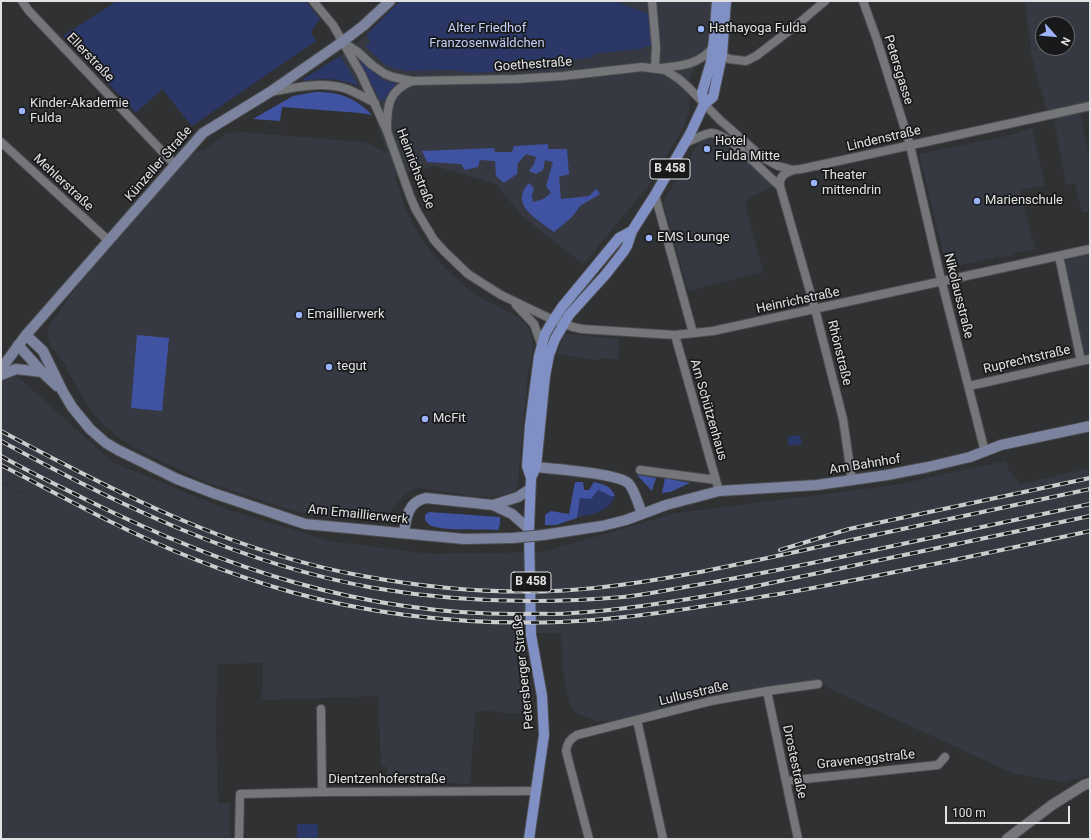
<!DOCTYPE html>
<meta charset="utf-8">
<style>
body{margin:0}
#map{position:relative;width:1091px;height:840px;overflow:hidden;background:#303133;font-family:Roboto,sans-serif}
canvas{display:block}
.frame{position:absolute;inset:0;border:2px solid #e2e2e4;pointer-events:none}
.north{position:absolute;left:1035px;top:16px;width:40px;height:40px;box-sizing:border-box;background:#18191a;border:1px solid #69696b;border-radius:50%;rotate:117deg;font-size:11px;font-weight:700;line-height:16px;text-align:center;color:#e2e2e4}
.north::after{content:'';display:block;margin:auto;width:14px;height:18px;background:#9db4fd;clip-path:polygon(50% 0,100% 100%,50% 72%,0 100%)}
.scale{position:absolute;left:945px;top:806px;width:125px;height:18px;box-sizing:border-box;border:2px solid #e2e2e4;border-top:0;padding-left:5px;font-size:12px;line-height:14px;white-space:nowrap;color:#e2e2e4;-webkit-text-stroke:3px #18191a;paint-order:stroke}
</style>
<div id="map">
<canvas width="1091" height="840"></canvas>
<div class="frame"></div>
<div class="north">N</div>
<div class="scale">100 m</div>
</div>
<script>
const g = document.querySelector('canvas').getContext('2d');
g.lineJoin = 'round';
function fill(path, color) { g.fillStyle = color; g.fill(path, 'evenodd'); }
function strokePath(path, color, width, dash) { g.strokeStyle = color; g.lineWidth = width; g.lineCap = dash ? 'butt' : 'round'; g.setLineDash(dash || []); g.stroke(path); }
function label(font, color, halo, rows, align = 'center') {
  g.font = font + ' Roboto,sans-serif'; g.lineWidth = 3.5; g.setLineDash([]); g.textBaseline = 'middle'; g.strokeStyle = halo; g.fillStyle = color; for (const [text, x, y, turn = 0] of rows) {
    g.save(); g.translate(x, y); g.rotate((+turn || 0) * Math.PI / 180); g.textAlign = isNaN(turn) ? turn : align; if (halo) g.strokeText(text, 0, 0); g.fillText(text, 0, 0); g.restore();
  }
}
fill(new Path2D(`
 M619,1H712L711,30L706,48L699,56L686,89L690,100L688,115L683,128L650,184L583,264L523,217L496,184L435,166L395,176L406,210L413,223L421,238L443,266L464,286L480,297L518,317L526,324L530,331L533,343L532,353L528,372L518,481L517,488L514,492L505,495L490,497L470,496L422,488L414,489L405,494L390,513L382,519L372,521L334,518L304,514L208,483L165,463L135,448L118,437L102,423L92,412L83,398L63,362L50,344L47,334L49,326L78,285L193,153L204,150L226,134L239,132L365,142L387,153L373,110L340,56L366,35L400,70L419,71L452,70L473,73L526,71L564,68L572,65V60L593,57V54L642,49L649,14L620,3Z
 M1025,1H1090V111L1080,114L1090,159V212H1082L1075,183L1066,185L1054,119L1048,120L1047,110L1032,58ZM1043,24H1067V48H1043Z
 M1032,128L1045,185L1020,190L1035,249L1014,253V255L998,258L997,257L947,268L919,154L1007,136Z
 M710,136L717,138L753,165L774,186L752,196L745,203L763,272L688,291L663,202L701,139Z
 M1090,252V355L1075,358L1055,262Z
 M564,334L619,339L618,359L600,358V360H593L557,354Z
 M1,362L114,463L229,510L330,541L431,554L542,552L677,513L895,485L1006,461L1008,469L1020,484L1090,468V774L1064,782L1012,773L816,682L746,689L613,721H596L579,714L572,709L570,705L563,670L561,633H519L530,715L488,711L475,712L470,784L387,781V767L381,766L378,696L264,700L262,697L263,663L217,664L216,735L218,803H230V839H1V483L142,553L1,482Z`), '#363941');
fill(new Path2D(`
 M117,1H306L320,19L311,32L316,41L192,126L162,89L136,113L63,36Z
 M400,1H619L620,3L649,14L653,46L643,47L642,49L593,54V57L572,60V65L564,68L494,72L473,73L452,70L406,71L393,68L384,64L365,46L371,41L366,35Z
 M340,56L359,86C338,79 327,77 304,81L303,79Z
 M360,61L383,80L398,84L391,91L386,100H380L359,62Z
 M800,435L802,444L789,446L787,437Z
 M598,490L611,496H615C612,505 602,512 593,514C587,516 582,515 577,518L580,498Z
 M297,824H318V839H297Z`), '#2b3766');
fill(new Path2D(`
 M315,92C339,92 355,97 372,115L360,113L282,107L280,121L253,119L293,96Z
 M548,144V149H567L569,174L559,177L561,199L589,196L596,189L600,194L580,206L572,217L554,232C539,220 508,205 529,183L534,188L532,196L533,202L543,199L551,193L546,186L553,162L545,160L543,170L536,174L529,171L534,164L536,157L526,154L518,163L517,174L504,183L496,176L495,161L480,160L478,167L465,170L461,164L427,162L422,151L494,148L495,152H512L514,146Z
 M137,335L169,338L162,411L131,408Z
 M637,475L656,478L652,491Z
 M665,478L690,483L670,492L662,493Z
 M575,482H583L584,490H589L594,482C605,485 610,485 615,496H611L598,490L591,499L580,498L577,518L556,525H545V515L551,511L569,514Z
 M429,512L500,517V524L498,530C482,529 445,531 432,526C429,525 427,522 425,520V515Z`), '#4053a2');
const minor = new Path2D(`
 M22,1L29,11L175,165
 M313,1L333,25L361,74L387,131L410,196L416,210L434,240L444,251L468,274L501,295L547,317L573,327L582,329L675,335L713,331L1090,249
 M652,1L656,47L655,68
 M863,1L877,40L910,145L939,271L985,452
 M343,42L358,52L372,65L385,74L393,77L412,81L516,79L563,76L642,67L665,70L679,79L688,87L720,120L762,157L778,166L793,170L801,169L843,160L1090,106
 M722,55L729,59L746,61L756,56L798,24L825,1
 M660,68C679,66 700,65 713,47
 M271,92C296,87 322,81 347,89C357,93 366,98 375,103
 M387,129C387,106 388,91 412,81
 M1,142L109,241
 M685,143C693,140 703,134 711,133C729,132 765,175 780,186
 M793,170C785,173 779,176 780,186L815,309L843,419L852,481
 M655,195L693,333
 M1059,256L1081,361
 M516,305L534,324L541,344
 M675,335L719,491
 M969,386L1090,359
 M640,470L716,480
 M767,691L798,839
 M321,709L322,792
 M637,720L663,839
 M786,781L938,765L945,757
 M239,839L240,794L322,792L535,791
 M589,839L566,751C567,743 570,739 577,735L711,701L767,691L818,684`);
const tertiary = new Path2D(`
 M1007,839L1052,805L1084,785L1090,783`);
const secondary = new Path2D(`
 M26,335L43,351L62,390L72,407L90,429L106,443L118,450L177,479L213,493L305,524L464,539L513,538
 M18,345L42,372L57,386
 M1,369L26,335L203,133L270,92L342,42L363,26L390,1
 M1,375L16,369L42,372
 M536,467C554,469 617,473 628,483C634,488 639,506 642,514
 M493,505L518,497L530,489
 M404,533C406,517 408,502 426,498L493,505L512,514L529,529
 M543,535L602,526L626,520L666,505L719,491L817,485L887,475L928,467L970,457L1001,445L1090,426`);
const primary = new Path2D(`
 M704,104L702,93L711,62L714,39L717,1
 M531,478L536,467L545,376L549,355L555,339L569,315L606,274L624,251L627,246L632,231L655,195L690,134L704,104L713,97L722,55L726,1
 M529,839L544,735L542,696L531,635L529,529L531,478L527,466L530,425L539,356L545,334L554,319L562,307L619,238L632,231`);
strokePath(minor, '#4d4d4f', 10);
strokePath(tertiary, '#4d4d4f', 12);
strokePath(secondary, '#4d4d4f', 12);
strokePath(primary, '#4d4d4f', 12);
strokePath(minor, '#757679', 8);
strokePath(tertiary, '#757679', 10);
strokePath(secondary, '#7b839f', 10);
strokePath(primary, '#8090c5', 10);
const rail = new Path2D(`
 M1,431C115,492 234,553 363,576C439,590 518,596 595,588C672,580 748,562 823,546C912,527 1001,508 1090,489
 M1,441C118,505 241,564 374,588C456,602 541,604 623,597C645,595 668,590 690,586C752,576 813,563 874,550C946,534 1018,519 1090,504
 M1,456C29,472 57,485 85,499C224,568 363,615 520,614C538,613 555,615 573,613C623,610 673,602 723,593L1090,516
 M1,465C36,483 71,502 107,520C165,549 228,574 291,592C378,616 470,625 560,622C635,619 711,605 785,593C887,575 988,553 1090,531
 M780,550L849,529L1090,478`);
strokePath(rail, '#cbccce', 4);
strokePath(rail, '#18191a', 2.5, [8]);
const secondaryBridge = new Path2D(`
 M513,538L543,535`);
strokePath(secondaryBridge, '#4d4d4f', 12, []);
strokePath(secondaryBridge, '#7b839f', 10);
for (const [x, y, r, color] of [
 [701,29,4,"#9db4fd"],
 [22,111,4,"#9db4fd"],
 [707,149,4,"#9db4fd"],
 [814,183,4,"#9db4fd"],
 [977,201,4,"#9db4fd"],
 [649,238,4,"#9db4fd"],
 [299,315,4,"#9db4fd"],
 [329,367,4,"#9db4fd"],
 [425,419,4,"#9db4fd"]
]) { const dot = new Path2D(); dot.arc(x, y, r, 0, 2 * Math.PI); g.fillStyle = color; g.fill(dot); strokePath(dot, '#18191a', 1.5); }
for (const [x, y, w] of [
 [670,169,40],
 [531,582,40]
]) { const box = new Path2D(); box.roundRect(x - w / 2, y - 10, w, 20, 3); g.fillStyle = '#18191a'; g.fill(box); strokePath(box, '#e2e2e4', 1); }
label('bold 12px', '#e2e2e4', null, [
 ["B 458",670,169],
 ["B 458",531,582]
]);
label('13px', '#c1d0fc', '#18191a', [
 ["Alter Friedhof",487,29],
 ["Franzosenwäldchen",487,44]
]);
label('13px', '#e2e2e4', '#18191a', [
 ["Hathayoga Fulda",709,29],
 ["Kinder-Akademie",30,104],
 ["Fulda",30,119],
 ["Hotel",715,142],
 ["Fulda Mitte",715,157],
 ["Theater",822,176],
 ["mittendrin",822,191],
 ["Marienschule",985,201],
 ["EMS Lounge",657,238],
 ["Emaillierwerk",307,315],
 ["tegut",337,367],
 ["McFit",433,419]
], 'left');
label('13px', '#e2e2e4', '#18191a', [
 ["Ellerstraße",90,58,46],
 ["Goethestraße",533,65,-4],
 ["Petersgasse",898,70,73],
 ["Lindenstraße",884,139,-13],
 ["Künzeller Straße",159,164,-49],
 ["Heinrichstraße",415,169,69],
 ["Mehlerstraße",63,183,43],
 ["Nikolausstraße",958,296,76],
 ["Heinrichstraße",798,301,-12],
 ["Rhönstraße",839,353,76],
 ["Ruprechtstraße",1027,360,-13],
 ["Am Schützenhaus",708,410,74],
 ["Am Bahnhof",865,465,-9],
 ["Am Emaillierwerk",358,515,6],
 ["Petersberger Straße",524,672,-96],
 ["Lullusstraße",694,694,-13],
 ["Graveneggstraße",866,760,-6],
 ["Drostestraße",794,762,78],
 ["Dientzenhoferstraße",387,780]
]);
</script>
